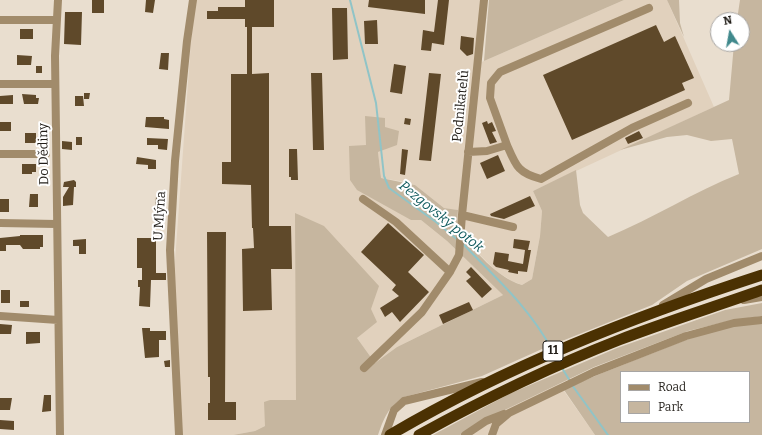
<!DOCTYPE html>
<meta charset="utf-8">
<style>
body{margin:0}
#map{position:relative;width:762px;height:435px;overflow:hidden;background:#e9decf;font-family:Bitter,serif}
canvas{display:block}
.legend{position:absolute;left:620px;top:371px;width:130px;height:52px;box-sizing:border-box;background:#fff;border:1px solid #a7a5a3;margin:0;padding:5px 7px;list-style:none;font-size:12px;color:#221e19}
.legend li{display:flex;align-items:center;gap:8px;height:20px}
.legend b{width:20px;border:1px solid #a7a5a3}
.north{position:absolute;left:710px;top:12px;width:40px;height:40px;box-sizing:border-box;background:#fff;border:1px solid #a7a5a3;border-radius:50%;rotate:349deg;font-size:11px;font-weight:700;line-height:16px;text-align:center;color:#221e19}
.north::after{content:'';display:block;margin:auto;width:14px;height:18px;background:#40898c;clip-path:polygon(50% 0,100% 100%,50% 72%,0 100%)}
</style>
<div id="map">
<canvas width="762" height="435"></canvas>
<ul class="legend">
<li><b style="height:5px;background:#a18b6b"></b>Road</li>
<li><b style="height:11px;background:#c6b69f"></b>Park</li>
</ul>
<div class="north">N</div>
</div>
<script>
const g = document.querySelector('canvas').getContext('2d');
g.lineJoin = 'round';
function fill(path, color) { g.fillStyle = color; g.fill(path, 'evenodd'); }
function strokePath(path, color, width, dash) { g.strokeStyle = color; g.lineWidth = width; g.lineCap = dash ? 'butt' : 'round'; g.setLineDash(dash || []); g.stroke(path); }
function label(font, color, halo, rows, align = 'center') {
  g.font = font + ' Bitter,serif'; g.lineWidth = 4; g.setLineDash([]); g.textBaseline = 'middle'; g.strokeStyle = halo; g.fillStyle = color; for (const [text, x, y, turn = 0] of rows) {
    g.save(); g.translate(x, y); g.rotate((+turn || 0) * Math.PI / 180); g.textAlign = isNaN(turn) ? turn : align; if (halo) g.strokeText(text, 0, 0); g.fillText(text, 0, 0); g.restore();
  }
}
fill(new Path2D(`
 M194,0H484L477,64L624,0H667L714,107L533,191L542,211L540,236L532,279L522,285L512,281L496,271L456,231L457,210L444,208L415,185L406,182L381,178L378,152L385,149L366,146H349L411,220H421L447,241L503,295L397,347L375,363L357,338L296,213V400H270L265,426L255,431L233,435H181L174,275Z
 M559,384L595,435H460L484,420Z`), '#e1d1bd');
fill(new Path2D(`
 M489,0H624L484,61Z
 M667,0H679L680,23L684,37Z
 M740,0H762V249L687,281L652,305L542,349L482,376L404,397C388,407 384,418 378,435H233L255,431L265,426L264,402L270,400H296L295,213L324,226L379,286L371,309L377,322L357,338L375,363L397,347L503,295L447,241L421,220H411L357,190L350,180L349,146L366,145L365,116L385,118V127L399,131L397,145L378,152L381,178L415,185L444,208L458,210L456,231C477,251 494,276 522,285L532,279L540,236L542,211L533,191L576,170L580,205L583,213L608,237C653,218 694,192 739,174L732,139L711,141L687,135L667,137L620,150L729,100L734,44H742V20H737Z
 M762,303V316L729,321L688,331L594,367L484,420L460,435H433L509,394L617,348L725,310Z
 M762,324V435H595L564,390C590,377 618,367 645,356C680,343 724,321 762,324ZM621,372H749V422H621Z`), '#c6b69f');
strokePath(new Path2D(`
 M350,0L376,103L384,176L389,188L436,222L458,240
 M463,244C495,277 530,308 552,350
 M562,368L570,381
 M572,385L608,435`), '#90c4c7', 2);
fill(new Path2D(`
 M92,0H104V13H92Z
 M146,0H155L153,13L145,12Z
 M245,0H274V27H252V74L269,73V226H291L292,269H271L272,310L243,311L242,249L254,248L253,228H252L251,185L222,184V162H231V74H247V27H245V19H207V11H218V7H245Z
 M369,0H425V14L368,7Z
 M438,0H449L444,45L432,43L431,51L421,50L423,30L434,32Z
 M332,8H347L348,59L333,60Z
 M65,12H82L81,45L64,44Z
 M377,20L378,44H365L364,21Z
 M656,25L664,42L675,36L694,78L682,83L685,90L572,140L543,75Z
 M20,29H33V39H20Z
 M461,36L474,38L473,54L467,56L460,49Z
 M161,53H169L168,70L159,69Z
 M17,55L32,56L31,65H17Z
 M394,64L406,66L402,94L390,92Z
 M36,66H42V73H36Z
 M311,73H322L324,150H313Z
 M429,73L441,74L431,161L419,160Z
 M84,93H90L89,99H84Z
 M22,94L36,95V98H39L38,104H24Z
 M13,95V104H0V96Z
 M75,96H83L84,106H75Z
 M146,117H164V119L169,120V129L145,127Z
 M405,118L411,119L410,125L404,124Z
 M487,121L488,124L492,122L496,131L492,132L497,142L490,144L482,123Z
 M0,122H11V131H0Z
 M639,131L643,138L628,144L625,138Z
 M25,133H36V143H25Z
 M76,137H82V145H76Z
 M147,138L168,139L167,150L158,149V145H147Z
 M62,141L72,142V150L62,149Z
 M289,149H297L298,180H291V177H289Z
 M402,149L408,150L405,175L400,174Z
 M498,155L505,171L487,179L480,163Z
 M137,157L156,160V169H148V165L136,164Z
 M22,164H36V172H32V174H22Z
 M74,180L76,182V187H74L73,205L63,206V197L69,187H63L64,182Z
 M30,194H38V207H29Z
 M530,196L535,206L504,219L491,216L490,214Z
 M156,197H162V199H165L164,209H155Z
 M0,199H9V212H0Z
 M388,223L424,255L408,272L429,292L400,322L392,312L385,317L380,308L399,296L392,290L396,285L361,252Z
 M207,232H226L225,402H236V420H208V403H210V377H208Z
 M20,235H43V247H40V249H23L20,245H6V251H0V238L20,236Z
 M137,238H156V273H166V280H151L150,307L139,306L140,287H138V280H142V268H137Z
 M86,239V254H79V246H73V240Z
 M514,239L530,241L528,250H531L527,272L518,271V274L508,272L509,270L496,267L493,264L495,252L509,254L508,261L523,264L525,250L513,248Z
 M471,267L492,289L482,298L466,281L471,277L466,272Z
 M1,290H10V303H1Z
 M20,301H29V307H20Z
 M469,302L473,310L443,324L439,315Z
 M0,324L12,325L11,334H0Z
 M142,328H150V331H166V340H159V357L145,358Z
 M26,332H40V343L26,344Z
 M170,360V367H165L164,361Z
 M44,395H51V411L42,412Z
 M0,398H12L10,410H0Z
 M0,420L14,421V430L0,429Z`), '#5f492a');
strokePath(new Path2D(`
 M58,0L55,56L60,435
 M484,0L462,215L513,227
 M0,20H57
 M0,84H55
 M507,145C516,166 518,173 541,179L632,128L688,103
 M468,152L487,151L507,145L490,98L491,83L500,72L649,8
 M0,154H46
 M363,199L396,222L450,272
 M0,223L56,224
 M744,300L762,297
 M663,305L706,279L762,256
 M0,316L58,320
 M364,368L422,312L450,272L459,255L462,215
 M179,435L170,250L175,161L187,41L193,0
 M385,435L394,410L404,401L482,382
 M465,435L486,421L504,414
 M492,435L496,424L509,413L594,372L686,336L734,323L762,320`), '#a18b6b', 8);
strokePath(new Path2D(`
 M390,435C507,366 633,317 762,275
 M419,435C484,399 550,367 619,340C666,322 714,307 762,290`), '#4b3102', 11);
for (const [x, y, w] of [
 [553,351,20]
]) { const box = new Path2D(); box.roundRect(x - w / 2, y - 10, w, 20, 3); g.fillStyle = '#fff'; g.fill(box); strokePath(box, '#221e19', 1); }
label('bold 12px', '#221e19', null, [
 ["11",553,351]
]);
label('13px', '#221e19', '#fff', [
 ["Podnikatelů",461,106,-84],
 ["Do Dědiny",44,154,-91],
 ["U Mlýna",160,216,-86]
]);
label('italic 14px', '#0f5a5d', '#fff', [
 ["Pezgovský potok",441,217,39]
]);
</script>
